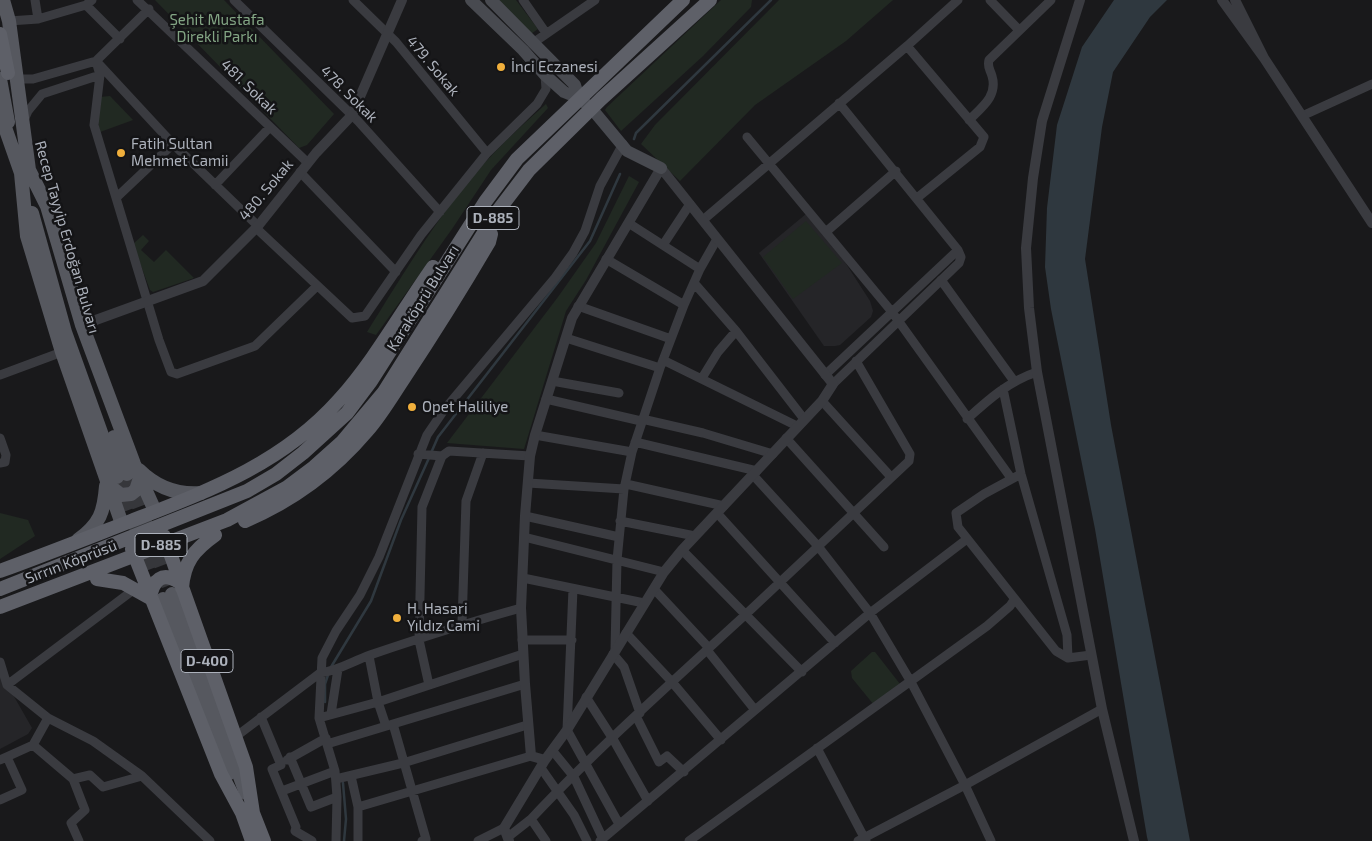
<!DOCTYPE html>
<meta charset="utf-8">
<style>
body{margin:0}
canvas{display:block;background:#19191b}
</style>
<canvas width="1372" height="841"></canvas>
<script>
const g = document.querySelector('canvas').getContext('2d');
g.lineJoin = 'round';
function fill(path, color) { g.fillStyle = color; g.fill(path, 'evenodd'); }
function strokePath(path, color, width, dash) { g.strokeStyle = color; g.lineWidth = width; g.lineCap = dash ? 'butt' : 'round'; g.setLineDash(dash || []); g.stroke(path); }
function label(font, color, halo, rows, align = 'center') {
  g.font = font + ' "Exo 2",sans-serif'; g.lineWidth = 5; g.setLineDash([]); g.textBaseline = 'middle'; g.strokeStyle = halo; g.fillStyle = color; for (const [text, x, y, turn = 0] of rows) {
    g.save(); g.translate(x, y); g.rotate((+turn || 0) * Math.PI / 180); g.textAlign = isNaN(turn) ? turn : align; if (halo) g.strokeText(text, 0, 0); g.fillText(text, 0, 0); g.restore();
  }
}
fill(new Path2D(`
 M806,214L841,256L870,301L873,311L871,317L840,345L835,346H824L759,253Z
 M0,672L32,728L28,734L0,749Z`), '#252528');
fill(new Path2D(`
 M155,0H224L334,114L307,145L299,148Z
 M500,0H516L538,29L528,36L496,3Z
 M721,0H752L751,7L703,56L621,131L605,110L607,107Z
 M779,0H893L846,41L755,105L680,181L641,144L655,125Z
 M110,96L133,120L100,132L94,101L100,97Z
 M546,104L548,108L491,170L452,229L376,335L367,332C404,273 445,203 493,154C510,136 528,120 546,104Z
 M629,176L639,182L586,280L566,311L524,449L447,443L558,297L596,243Z
 M806,221L842,263L793,299L763,257Z
 M143,235L149,241L141,250L154,262L166,250L194,278L153,292L150,290L133,244Z
 M0,513L28,520L35,536L0,559Z
 M872,652H875L900,684L874,705L852,678L851,671Z`), '#212922');
fill(new Path2D(`
 M1114,0H1167L1150,17L1113,72L1102,127L1085,259L1111,425L1190,841H1148L1147,837L1095,529L1051,309L1045,267L1047,208L1057,125L1082,47Z`), '#2f383f');
strokePath(new Path2D(`
 M634,139L636,133L771,0
 M431,453L438,437L590,241L620,174
 M331,667L371,601L401,520L429,458
 M325,702V684L328,675
 M343,783L346,819L344,841`), '#2f383f', 2.5);
strokePath(new Path2D(`
 M127,474L172,594
 M117,477L163,599`), '#36373b', 14, [14, 7]);
strokePath(new Path2D(`
 M35,0L38,19
 M137,0L308,163
 M234,0L358,121L440,212
 M353,0L396,42L487,153
 M523,0L546,33
 M990,0L1019,30
 M86,5L120,39
 M9,21L38,19L86,5L92,0
 M533,43L595,0
 M907,46L984,137L980,147L917,198
 M96,61L100,75L94,125L159,340L171,372L177,374L255,346L317,286
 M98,63L173,144L258,226
 M17,79H33L96,61L149,9
 M1302,116L1372,84
 M24,120L28,111L42,94L100,75
 M969,120C982,107 998,96 992,76C990,69 987,67 989,60L1051,0
 M747,137L892,312L1011,478
 M300,172L396,272
 M215,185L270,127
 M117,197L173,144
 M703,220L907,46L958,0
 M630,224L700,269
 M256,228L352,318L365,316L421,235L487,153L537,104L546,89L545,75
 M827,231L896,171
 M663,245L690,204
 M606,259L684,305
 M941,280L1014,381
 M695,284L736,331L804,419
 M578,306L671,339
 M566,338L660,368
 M663,360L797,426
 M0,375L62,352
 M825,375L958,250
 M702,378L718,352L736,331
 M552,381L619,393
 M833,384L959,263L961,257L958,250L839,103
 M1003,389L1021,474L1067,635L1068,658
 M546,399L641,421
 M822,401L891,477
 M642,419L703,433L773,454
 M967,419C988,400 1009,381 1037,372
 M535,435L632,452
 M0,438L6,455L5,462L0,463
 M786,438L884,547
 M635,442L757,471
 M418,454L442,456
 M1021,474L984,494L956,513L958,527L1056,651L1068,658L1091,655
 M753,475L817,545L870,613L911,682L965,785L858,841
 M528,483L624,489
 M626,484L724,506
 M717,513L835,643
 M525,516L619,537
 M620,521L695,536
 M524,537L664,572
 M682,550L802,672
 M523,578L644,603
 M573,589L567,730L619,824
 M654,589L709,648
 M462,624L466,501L483,453
 M626,633L672,682L721,740
 M522,640H572
 M615,650L617,560L624,489L632,452L660,368L684,305L700,269L717,239
 M707,650L755,710
 M613,654L624,667L640,713
 M369,656L378,702L386,726
 M0,662L7,685L48,718L93,741L142,776L210,841
 M7,685L136,588
 M429,685L419,640L422,507L442,456L449,451L530,456
 M586,697L613,739L648,801
 M331,714L338,669
 M636,716L659,762L667,756L684,772
 M261,717L281,765L272,769L296,827L295,831L312,841
 M319,718L378,702L523,654
 M393,724L426,839L422,841
 M234,738L320,673C338,671 353,661 370,655C420,638 470,622 521,608
 M327,744L525,684
 M33,745L73,779L85,810L71,823L79,841
 M817,748L866,841
 M552,750L574,777L603,839
 M290,757L311,807L337,797
 M0,760L33,745L48,718
 M287,760L326,738
 M541,768L574,815L587,841
 M351,776L358,807V841
 M73,779L90,775L103,787L142,776
 M336,779L403,763L527,725
 M282,791L335,771
 M0,800L22,790L7,757
 M358,807L531,756
 M531,819L546,841
 M508,837L531,819C598,748 672,682 744,616C800,564 854,512 909,461L910,454L856,361
 M336,841L337,797L335,771L319,718L322,658L336,631L360,595L379,557L427,435L444,410L555,278L573,253L585,231L600,186L623,144
 M478,841L504,828
 M600,841L870,613L967,539
 M689,841L987,626L1010,606L1014,600
 M991,841L965,785L1102,709`), '#3a3b40', 9);
strokePath(new Path2D(`
 M1080,0L1042,121L1033,178L1026,248L1029,308L1037,372L1102,709L1134,841
 M1222,0L1264,58L1235,0
 M1264,58L1372,223
 M82,325L203,281L258,226L316,153L352,115L402,0
 M509,841L504,828L545,760L567,730L664,572L682,550L822,401L833,384L661,168L572,318L535,435L530,456L525,516L521,608L525,684L531,756L545,760`), '#3a3b40', 10);
strokePath(new Path2D(`
 M471,0L523,50L545,75L564,92L579,98L592,109L627,151L661,168
 M491,0L575,85L579,98`), '#484a50', 12);
strokePath(new Path2D(`
 M3,0L9,21L29,170L47,206L82,325L134,464L155,511
 M0,79L8,122
 M0,113L21,173L27,236L62,352L122,524
 M32,213L65,332L117,477
 M114,437L127,474
 M139,470C156,487 176,495 201,493
 M107,484L121,495L131,494L136,490L140,478
 M78,540C100,524 104,512 106,486
 M172,594L246,793
 M163,599L228,774`), '#56585f', 14);
strokePath(new Path2D(`
 M0,34L8,73
 M245,521C292,501 334,470 367,431C381,415 392,396 404,378C434,333 462,288 489,242L491,234
 M164,536L246,767L253,813L264,841
 M132,549L221,774L242,813L252,841
 M0,571C44,555 87,538 131,521C208,491 282,464 339,400C375,360 402,311 433,267
 M97,579L123,583L150,598
 M182,588C184,562 194,550 215,535
 M0,589L247,491L276,474L303,453L347,413L371,381L485,202L517,159L683,0
 M150,598C153,580 162,571 179,582
 M0,607L227,520L286,488L314,467L342,442L384,392L497,212L529,170L601,99L710,0`), '#5e6068', 14);
for (const [x, y, r, color] of [
 [501,67,5,"#f0af3c"],
 [121,153,5,"#f0af3c"],
 [412,407,5,"#f0af3c"],
 [397,618,5,"#f0af3c"]
]) { const dot = new Path2D(); dot.arc(x, y, r, 0, 2 * Math.PI); g.fillStyle = color; g.fill(dot); strokePath(dot, '#141416', 2); }
for (const [x, y, w] of [
 [493,218,52],
 [161,545,52],
 [207,661,52]
]) { const box = new Path2D(); box.roundRect(x - w / 2, y - 11.5, w, 23, 4); g.fillStyle = '#141416'; g.fill(box); strokePath(box, '#acb1bb', 1); }
label('bold 14px', '#acb1bb', null, [
 ["D-885",493,218],
 ["D-885",161,545],
 ["D-400",207,661]
]);
label('15px', '#83a584', '#141416', [
 ["Şehit Mustafa",217,20],
 ["Direkli Parkı",217,37]
]);
label('15px', '#acb1bb', '#141416', [
 ["479. Sokak",433,66,50],
 ["481. Sokak",249,87,44],
 ["478. Sokak",349,94,45],
 ["480. Sokak",266,190,-50],
 ["Recep Tayyip Erdoğan Bulvarı",67,237,74],
 ["Karaköprü Bulvarı",423,298,-58],
 ["Sırrın Köprüsü",71,562,-21]
]);
label('15px', '#acb1bb', '#141416', [
 ["İnci Eczanesi",511,67],
 ["Fatih Sultan",131,144],
 ["Mehmet Camii",131,161],
 ["Opet Haliliye",422,407],
 ["H. Hasari",407,609],
 ["Yıldız Cami",407,626]
], 'left');
</script>
